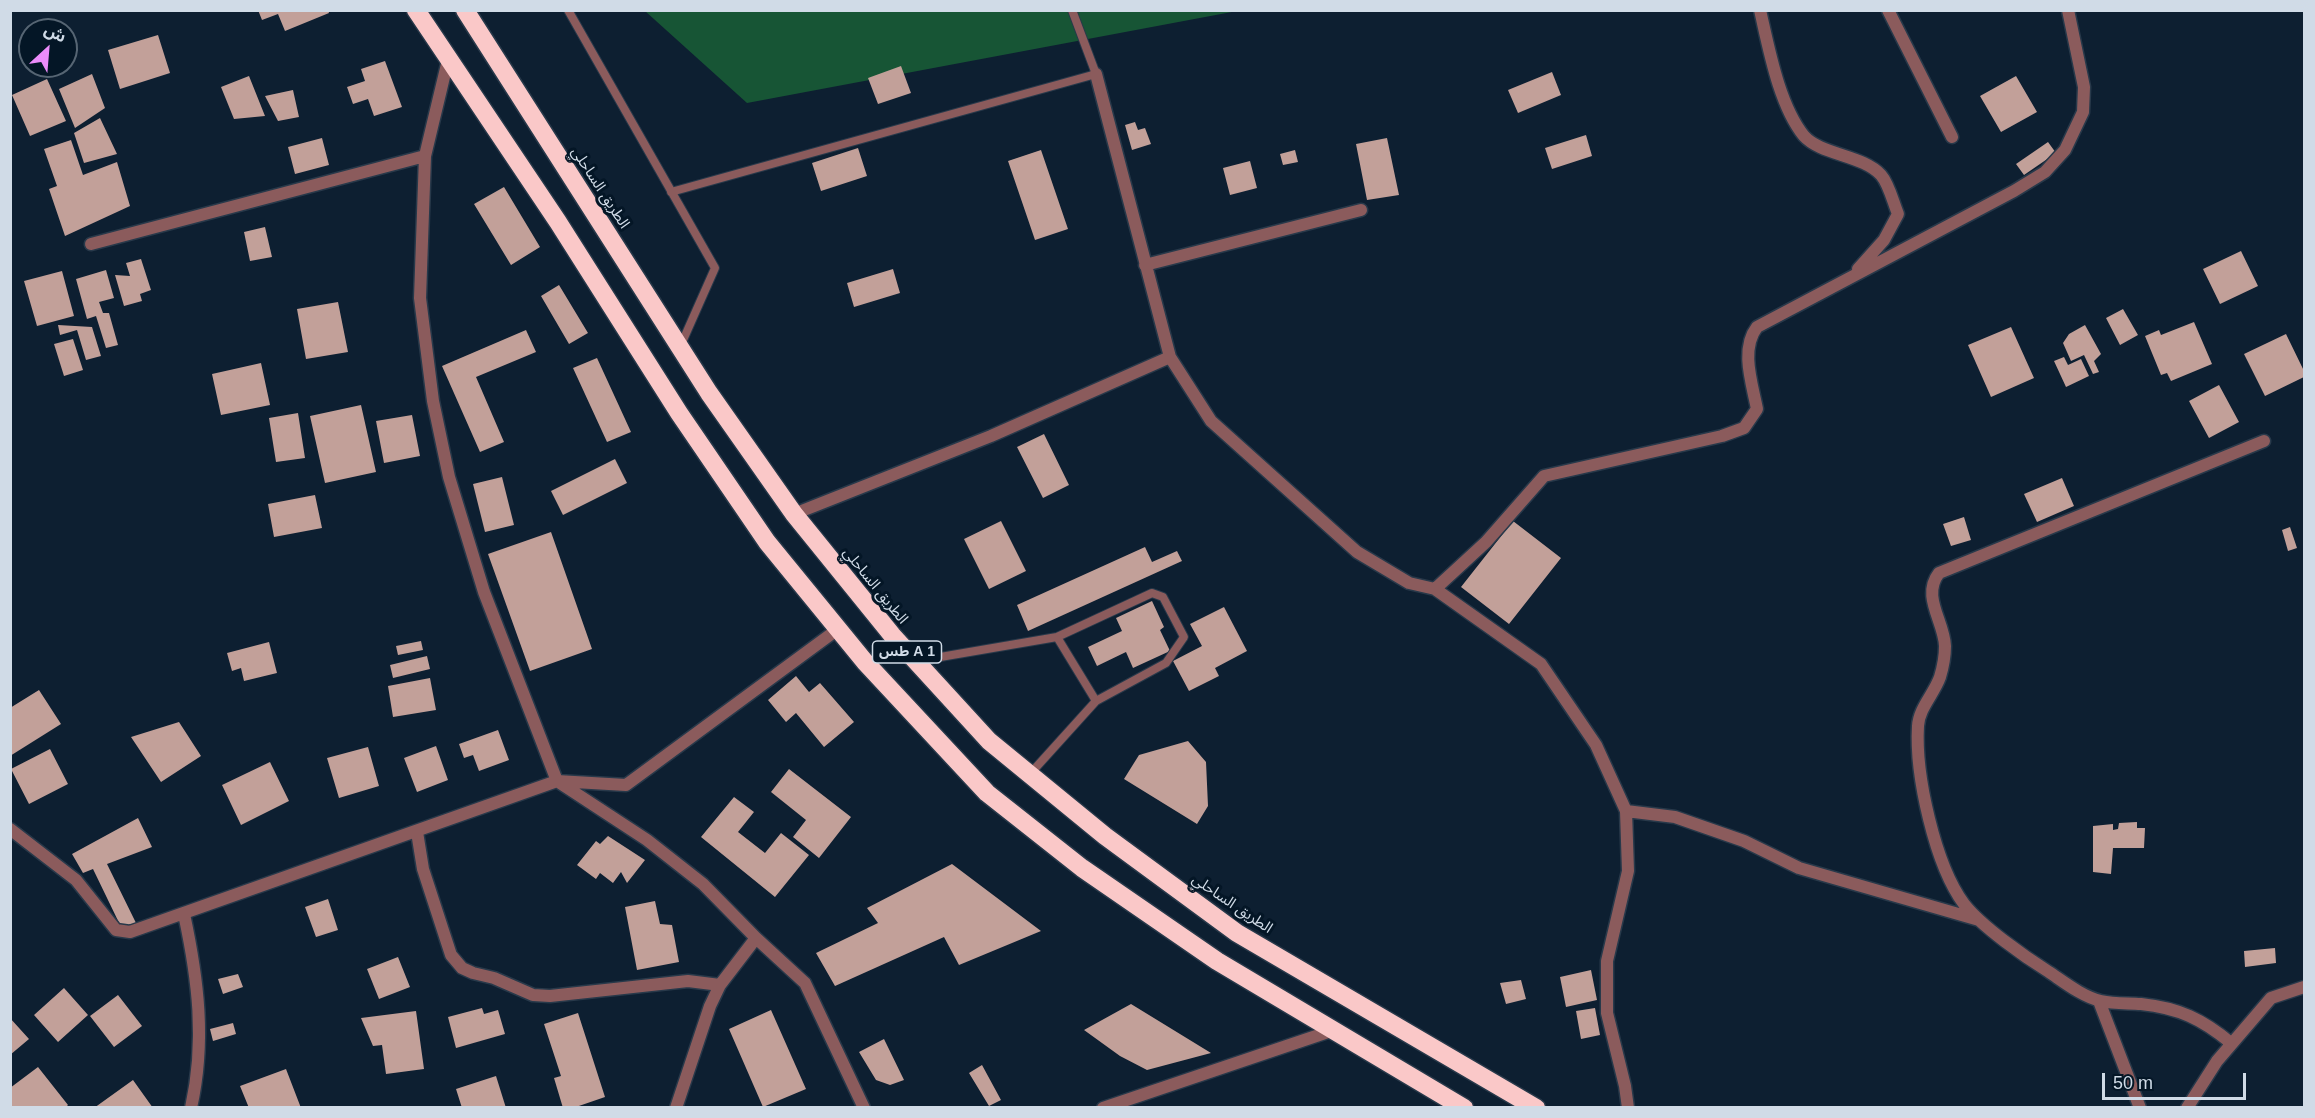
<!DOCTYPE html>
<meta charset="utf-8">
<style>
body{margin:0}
#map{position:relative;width:2315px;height:1118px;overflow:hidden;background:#0d1f31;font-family:Helvetica,"Noto Sans Arabic",sans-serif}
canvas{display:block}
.frame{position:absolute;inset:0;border:12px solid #d0dbe7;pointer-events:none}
.north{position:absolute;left:18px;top:18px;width:60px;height:60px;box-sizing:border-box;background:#041626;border:2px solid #566573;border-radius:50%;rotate:26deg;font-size:16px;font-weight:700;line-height:24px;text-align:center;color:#d0dbe7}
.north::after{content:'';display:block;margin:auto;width:21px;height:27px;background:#ec8cfa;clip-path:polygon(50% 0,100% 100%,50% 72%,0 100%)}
.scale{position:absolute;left:2102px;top:1073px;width:144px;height:27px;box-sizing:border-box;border:3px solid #d0dbe7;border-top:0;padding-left:8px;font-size:18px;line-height:21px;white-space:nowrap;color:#d0dbe7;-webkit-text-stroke:4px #041626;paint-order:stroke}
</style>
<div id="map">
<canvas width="2315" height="1118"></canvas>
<div class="frame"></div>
<div class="north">ش</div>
<div class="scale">50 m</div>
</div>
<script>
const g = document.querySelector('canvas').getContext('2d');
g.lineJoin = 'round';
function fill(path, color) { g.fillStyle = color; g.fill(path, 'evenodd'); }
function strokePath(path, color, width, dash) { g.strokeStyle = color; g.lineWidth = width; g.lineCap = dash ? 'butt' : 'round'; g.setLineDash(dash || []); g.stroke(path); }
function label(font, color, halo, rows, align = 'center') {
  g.font = font + ' Helvetica,"Noto Sans Arabic",sans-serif'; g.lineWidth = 6; g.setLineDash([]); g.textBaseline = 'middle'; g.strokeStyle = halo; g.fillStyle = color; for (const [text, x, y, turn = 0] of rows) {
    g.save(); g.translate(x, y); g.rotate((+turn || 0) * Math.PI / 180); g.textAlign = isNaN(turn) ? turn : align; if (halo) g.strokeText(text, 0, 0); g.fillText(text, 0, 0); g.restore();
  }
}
fill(new Path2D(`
 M645,11H1237L747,103Z`), '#175535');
fill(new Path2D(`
 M258,10H328L329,13L285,31L278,14L262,20Z
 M158,35L170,73L120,89L108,50Z
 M385,61L402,107L374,116L368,99L353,104L347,87L365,81L361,69Z
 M901,66L911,93L878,104L868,78Z
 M1552,72L1561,95L1518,113L1508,90Z
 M92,74L105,108L75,128L59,89Z
 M249,76L265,116L234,119L221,87Z
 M2016,76L2037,112L2001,132L1980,96Z
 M47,79L66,121L30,136L12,95Z
 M293,90L299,117L278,121L265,96Z
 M100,118L117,154L84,163L74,133Z
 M1135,122L1138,130L1145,128L1151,144L1132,150L1125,125Z
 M1586,135L1592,156L1552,169L1545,148Z
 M322,138L329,165L295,174L288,147Z
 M1387,138L1399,195L1367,200L1356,144Z
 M71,140L83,175L117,162L130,206L65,236L49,189L57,186L44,149Z
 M2048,142L2056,153L2024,175L2016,164Z
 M858,148L867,176L821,191L812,163Z
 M1041,150L1068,229L1035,240L1008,161Z
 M1295,150L1298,162L1283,165L1280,154Z
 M1250,161L1257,188L1230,195L1223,168Z
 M504,187L540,247L511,265L474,204Z
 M265,227L272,257L250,261L244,232Z
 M2241,251L2258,286L2220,304L2203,269Z
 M141,259L151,290L140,294L142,301L124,306L115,275L130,276L126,263Z
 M893,269L900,293L854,307L847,283Z
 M106,270L114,298L99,302L103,313H109L118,345L106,348L96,316L87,319L76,279Z
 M62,271L74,316L37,326L24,281Z
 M559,285L588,333L569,344L541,296Z
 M338,302L348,352L306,359L297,309Z
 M2123,309L2138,335L2120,345L2106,318Z
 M2194,322L2212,364L2171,381L2167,373L2161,375L2145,336L2159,330L2161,335Z
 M58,325L92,327L101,356L86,360L77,330L60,335Z
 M2085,325L2101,354L2094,361L2099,372L2093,374L2084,355L2071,361L2063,343L2069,334Z
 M2011,327L2034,378L1991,397L1968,345Z
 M526,330L536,352L476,377L504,442L480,452L442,366Z
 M2286,334L2304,371V377L2265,396L2244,354Z
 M73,339L83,370L64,376L54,344Z
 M2064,357L2068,365L2081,359L2089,376L2066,387L2054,361Z
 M597,358L631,432L607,442L573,368Z
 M261,363L270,405L221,415L212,374Z
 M2219,385L2239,422L2209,438L2189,401Z
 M361,405L376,472L325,483L310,416Z
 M298,413L305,458L276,462L269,418Z
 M412,415L420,456L384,463L376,421Z
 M1044,434L1069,485L1043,498L1017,447Z
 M615,459L627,483L563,515L551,491Z
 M502,477L514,525L485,532L473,484Z
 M2062,478L2074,506L2037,522L2024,494Z
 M315,495L322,528L274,537L268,504Z
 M1964,517L1971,540L1951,546L1943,524Z
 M1001,521L1026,571L989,589L964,539Z
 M1513,521L1561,558L1509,624L1461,587Z
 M2290,527L2297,548L2288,551L2282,530Z
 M551,532L592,649L530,671L488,554Z
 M1145,547L1152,562L1177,551L1182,561L1028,631L1017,605Z
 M1152,601L1164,627L1160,630L1170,651L1133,668L1126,652L1097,666L1088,647L1122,631L1116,618Z
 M1224,607L1247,651L1215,668L1219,676L1189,691L1173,661L1202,646L1190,624Z
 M421,641L423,650L398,655L396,646Z
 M269,642L277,673L244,681L241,668L232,671L227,653Z
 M427,656L430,669L393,678L390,665Z
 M796,676L809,692L820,683L854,722L824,747L796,713L786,722L768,700Z
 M430,678L436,710L393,717L388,686Z
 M39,690L61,724L10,756V708Z
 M179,722L201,756L161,782L131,737Z
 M498,730L509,760L479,771L473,755L464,758L459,744Z
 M1188,741L1206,762L1208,806L1197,824L1124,779L1139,755Z
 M436,746L448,780L417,792L404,758Z
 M368,747L379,786L339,798L327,758Z
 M50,749L68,784L29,804L11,769Z
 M270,762L289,801L241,825L222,785Z
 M789,769L851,817L819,858L793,837L806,820L771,792Z
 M734,797L754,812L738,832L765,853L781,833L809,855L775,897L701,837Z
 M138,818L152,847L107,864L136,923L122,929L93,869L83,873L72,854Z
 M2137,822V828H2145L2144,848H2113L2111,874L2093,872V826L2113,824V830L2118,829L2119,823Z
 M608,836L645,860L627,883L621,872L613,883L600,873L596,879L577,865L596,841L600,844Z
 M952,864L1041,931L959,965L944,937L835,986L816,953L878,923L867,908Z
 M328,899L338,930L316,937L305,907Z
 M655,901L660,924L672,925L679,962L637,970L625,907Z
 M2275,948L2276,963L2245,967L2244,951Z
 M398,957L410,987L379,999L367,969Z
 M1591,970L1597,1000L1566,1007L1560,977Z
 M238,974L243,987L223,994L218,979Z
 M1521,980L1526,999L1506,1004L1500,983Z
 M64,988L88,1015L58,1042L34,1015Z
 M118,995L142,1026L114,1047L90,1016Z
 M1131,1004L1211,1053L1147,1070L1120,1056L1084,1030Z
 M482,1008L484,1014L498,1010L505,1034L456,1048L448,1017Z
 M1595,1008L1600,1035L1581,1039L1576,1011Z
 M771,1010L806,1089L763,1107L729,1029Z
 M416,1011L424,1069L386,1074L382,1045L373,1046L361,1018Z
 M578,1013L605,1097L573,1108H563L554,1078L561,1076L544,1024Z
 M10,1018L29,1039L10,1055Z
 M233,1023L236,1034L213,1041L210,1029Z
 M884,1039L904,1080L890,1085L876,1080L859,1052Z
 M982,1065L1001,1100L989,1106L969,1073Z
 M38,1067L68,1105L65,1108H10V1088Z
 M286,1069L301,1108H249L240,1086Z
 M496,1076L506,1108H462L456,1089Z
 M133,1080L153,1108H94Z`), '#c2a099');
const lane = new Path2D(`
 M568,10L715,268L680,347
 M671,192L1096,74L1072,10
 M1057,637L1152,593L1163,597L1184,637L1166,663L1096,701
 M917,661L1057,637L1096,701L1030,774`);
const street = new Path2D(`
 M1760,10C1769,49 1779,105 1804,136C1821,155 1863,155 1881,175C1889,184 1893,202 1898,214L1884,240L1858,269
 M1888,10L1952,137
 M1096,74L1170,357L1211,421L1357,552L1409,583L1435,589L1541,664L1596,745L1626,811L1628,871L1607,961V1013L1625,1086L1628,1108
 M91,244L425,156L449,56
 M1145,265L1361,210
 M794,514L991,436L1170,357
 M1435,589L1486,542L1544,476L1722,436L1744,428L1757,409C1752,383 1740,349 1757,327L2014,191L2045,172L2065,150L2083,112L2084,87L2068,10
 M1626,811L1675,817L1744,841L1799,868L1979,920
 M10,829L76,880L116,930L130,932L557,781L484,592L449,477L433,401L420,298L425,156
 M417,832L423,869L451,955L462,968L473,973L494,978L533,995L550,996L688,981L720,985
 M184,914C198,979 206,1041 191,1108
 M756,938L703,884L647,840L557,781L626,785L838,629
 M2099,1001L2140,1108
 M2231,1043C2202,1019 2179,1008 2141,1004C2128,1003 2114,1004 2101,1001C2083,997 2064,982 2049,972C2025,957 1981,926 1964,904C1935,865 1915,775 1918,726C1919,708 1934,694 1940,677C1943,667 1945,657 1945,646C1944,621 1921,596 1939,573L2264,441
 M676,1108L710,1006L720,985L756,938L805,983L864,1108
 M1103,1108L1334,1030
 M2187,1108L2217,1061L2271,998L2304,987`);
const highway = new Path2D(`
 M416,10L558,222L679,413L767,542L865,662L987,793L1082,868L1217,961L1464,1108
 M465,10L709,393L794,514L892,635L989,741L1105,836L1237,933L1536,1108`);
strokePath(lane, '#28394a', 10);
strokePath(street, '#28394a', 15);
strokePath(highway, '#28394a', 21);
strokePath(lane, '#8b5b5c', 8);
strokePath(street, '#8b5b5c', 12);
strokePath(highway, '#fac8c8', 18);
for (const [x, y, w] of [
 [907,652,69]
]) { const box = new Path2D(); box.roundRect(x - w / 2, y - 11, w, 22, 4.5); g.fillStyle = '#041626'; g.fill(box); strokePath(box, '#d0dbe7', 1.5); }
label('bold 14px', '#d0dbe7', null, [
 ["طس A 1",907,652]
]);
label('15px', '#d0dbe7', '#041626', [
 ["الطريق الساحلي",600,188,57],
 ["الطريق الساحلي",875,586,51],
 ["الطريق الساحلي",1232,904,34]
]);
</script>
